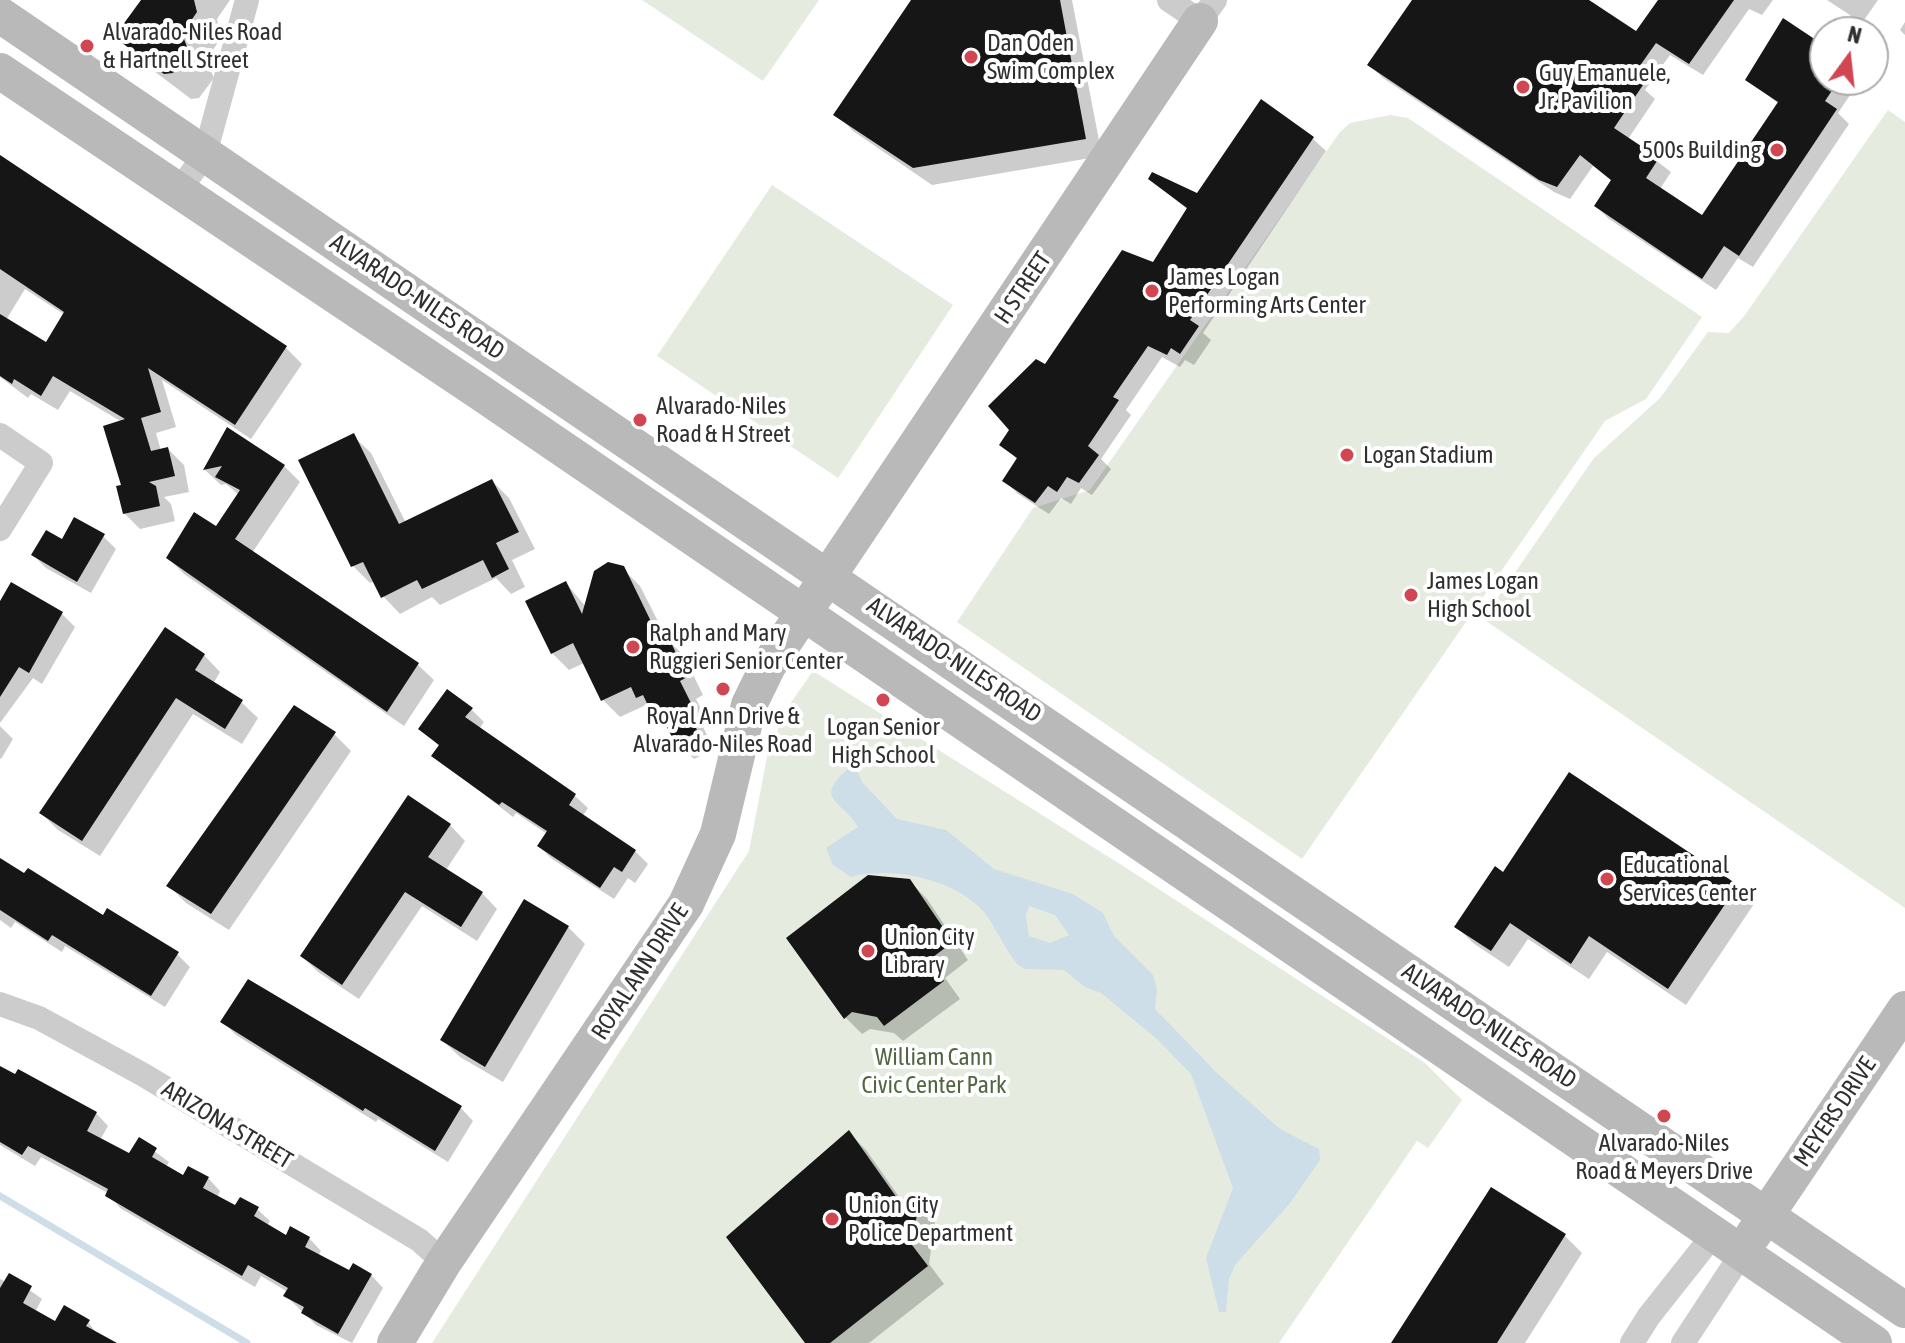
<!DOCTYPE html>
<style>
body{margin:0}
#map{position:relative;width:1905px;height:1343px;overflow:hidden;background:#fff;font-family:"Asap Condensed",sans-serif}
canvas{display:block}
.north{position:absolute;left:1809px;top:16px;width:80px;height:80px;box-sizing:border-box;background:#fff;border:2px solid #acacac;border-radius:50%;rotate:15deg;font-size:22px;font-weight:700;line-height:32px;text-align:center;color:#2f2f2f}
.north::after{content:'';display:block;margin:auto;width:28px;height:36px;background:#d14751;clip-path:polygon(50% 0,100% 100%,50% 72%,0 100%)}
</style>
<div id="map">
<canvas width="1905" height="1343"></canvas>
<div class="north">N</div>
</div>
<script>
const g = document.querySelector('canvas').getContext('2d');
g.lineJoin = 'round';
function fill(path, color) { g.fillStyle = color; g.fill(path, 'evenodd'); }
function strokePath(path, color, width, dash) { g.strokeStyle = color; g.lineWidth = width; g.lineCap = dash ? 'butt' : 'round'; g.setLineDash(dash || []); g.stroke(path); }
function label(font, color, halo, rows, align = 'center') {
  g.font = font + ' "Asap Condensed",sans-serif'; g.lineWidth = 8; g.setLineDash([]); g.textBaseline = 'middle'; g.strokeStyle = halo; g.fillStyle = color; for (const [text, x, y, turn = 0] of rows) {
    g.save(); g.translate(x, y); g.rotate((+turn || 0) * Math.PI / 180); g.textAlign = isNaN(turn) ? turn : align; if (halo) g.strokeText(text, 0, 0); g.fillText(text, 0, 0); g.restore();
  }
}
fill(new Path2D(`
 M642,0H819L763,81Z
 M1888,110L1905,122V908L1483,619L1594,458L1660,398L1708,332L1729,333L1745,315Z
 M1390,115L1408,118L1702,317L1646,399L1605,421L1302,859L957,622L1033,508L1090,490L1340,132L1350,123Z
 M772,185L953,305L838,478L657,356Z
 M813,671L1131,871L1425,1063L1462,1100L1428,1148L1417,1141L1279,1343H432L749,851L767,757L785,711Z`), '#e5ebdf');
fill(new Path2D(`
 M849,768L857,769L862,782L897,819L946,830L994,869L1073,894L1103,913L1114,936L1153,975L1157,989L1155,1009L1218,1074L1280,1129L1319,1149L1320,1160L1290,1203L1235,1265L1229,1279L1226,1312H1219L1206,1258L1233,1188L1191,1074L1157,1039L1101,993L1085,987L1064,970L1025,969L1018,965C1006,950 998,933 988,917C961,880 893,865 851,877L833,865L826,848L858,827C844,801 811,800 849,768ZM1029,906L1055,915L1069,935L1050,943L1029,936L1026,916Z`), '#cedee8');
fill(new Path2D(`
 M144,0H230L217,19L221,38L206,60L214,78L199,98L191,99L142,62L117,36Z
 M914,0H1072L1102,156L932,185L853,131L836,114Z
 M1414,0H1585L1636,34L1660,0H1773L1762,15L1749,9L1703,75L1670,55L1645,90L1655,99L1628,139L1671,172L1660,189L1702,218L1779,104L1748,80L1825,48V80H1860L1838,113L1849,124L1753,267L1738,258L1716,290L1609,219L1596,206L1613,182L1593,166L1570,199L1554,192L1383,78L1370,65Z
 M1827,0H1878L1862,23Z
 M1905,22V35L1900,30Z
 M1313,139L1326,151L1203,333L1211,340L1194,365L1185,360L1180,367L1162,357L1126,410L1131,415L1101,459L1111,469L1092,495L1081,488L1071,504L1061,498L1049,514L1018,494L1005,481L1018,460L1002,445L1046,367L1153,265L1188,210L1150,179L1197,195Z
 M0,158L286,348L302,364L251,439L162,380L176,427L156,433L161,451L168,449L184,465L189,492L164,497L171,504L175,521L140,529L124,513L122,422L70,391L58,410L31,394L28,398L0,377ZM25,289L65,315L46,345L6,320Z
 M228,429L284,466L300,482L252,553L418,665L434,680L404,726L184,574L168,558L216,529L239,495L226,484L221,485L205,470Z
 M353,436L371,453L406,523L492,481L509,498L535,549L512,560L525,587L511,594L496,578L440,605L432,597L400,614L383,596L375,581L370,583L353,566L301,461Z
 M103,536L116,549L91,593L46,568L33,555L63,542Z
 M622,568L640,586L667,639L684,656L703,695L696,699L708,723L702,725L714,749L694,759L646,705L620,717L603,700L584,663L569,670L552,653L566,583L586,607Z
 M62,614L75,627L42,684L33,678L0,723V617Z
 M204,655L220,672L213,684L241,702L258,718L242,744L193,714L100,856L58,830L41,813Z
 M471,709L484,722L479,729L575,796L588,808L582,817L635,851L648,864L635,883L628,878L614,899L552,859L539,846L547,834L516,813L513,817L434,756L440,747L421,729Z
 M0,726L13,739L1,759L0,758Z
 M334,734L351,751L229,930L186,903L169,886Z
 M450,825L465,841L446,870L482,893L497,909L477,941L422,906L359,999L318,972L302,956Z
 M0,863L177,954L190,967L165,1007L65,946L62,952L15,922L11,928L0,920Z
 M1504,875L1736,887L1754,904L1686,1005L1607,952L1589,979L1528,939L1509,967L1473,943L1456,926Z
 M909,881L927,899L968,960L945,978L960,999L903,1041L894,1033L870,1029L862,1034L845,1017Z
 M568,927L585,944L503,1082L460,1057L442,1040Z
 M223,1022L461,1108L473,1121L448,1162L378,1119L376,1122L236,1035Z
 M0,1068L96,1113L108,1126L100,1140L130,1156L139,1140L169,1162L166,1167L184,1178H208L220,1191L217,1198L236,1207L257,1209L270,1221L267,1226L286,1237L309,1238L321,1251L318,1256L350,1273L371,1275L383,1288L352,1343L316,1325L286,1296L288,1292L261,1276L255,1287L120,1208L108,1193L41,1157L35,1166L0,1145Z
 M849,1133L866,1150L902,1201L918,1203L935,1220L929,1264L944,1284L869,1343H808Z
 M1492,1189L1565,1236L1582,1253L1525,1343H1393Z
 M9,1275L42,1299L35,1312L56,1324L88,1322L98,1335L113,1343H0V1279L6,1282Z`), '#0003');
strokePath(new Path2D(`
 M0,1196L247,1343`), '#cedee8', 7);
fill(new Path2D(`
 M141,0H194L197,12L182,34L189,52L173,73L164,74L114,37Z
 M911,0H1060L1086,139L913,168L833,115Z
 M1412,0H1589L1636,31L1658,0H1734L1689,64L1656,43L1632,77L1643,85L1614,128L1659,158L1646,178L1702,215L1778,102L1745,80L1783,18L1825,46V80H1839L1825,101L1837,109L1739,256L1724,246L1702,279L1594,206L1611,180L1580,155L1557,187L1539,180L1367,65Z
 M1261,99L1314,137L1190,320L1199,326L1180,354L1171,348L1167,355L1148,346L1113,397L1119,400L1088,446L1099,455L1079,483L1067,477L1057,492L1048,486L1035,503L1002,481L1017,458L999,445L1009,430L988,406L1036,359L1045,364L1122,250L1153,262L1187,208L1148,179L1152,172L1197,193Z
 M0,155L287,346L235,425L148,368L161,412L141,418L151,451L168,447L175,476L149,482L156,486L160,506L123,514L116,486L121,485L103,426L125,419L53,376L41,396L14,379L12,384L0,376V314L46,342L64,312L0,269Z
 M227,427L285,465L235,539L419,663L387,712L166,558L194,512L216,526L240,490L215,477L222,466L203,470Z
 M354,433L399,524L492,479L519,532L496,543L509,569L492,578L483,560L422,589L417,580L381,598L363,562L351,567L298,460Z
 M74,517L105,534L77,582L31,555L46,530L62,539Z
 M608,562L624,566L660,640L668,636L687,677L680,681L692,705L686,708L698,732L675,743L663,719L656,722L643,695L636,698L631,687L601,701L573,643L551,654L525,601L566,581L582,614L594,571Z
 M11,582L63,612L29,673L19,667L0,697V601Z
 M165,627L205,654L195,670L243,700L225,729L176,698L82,841L39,813Z
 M447,689L473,708L465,717L576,794L569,805L636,850L622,872L614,867L600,888L537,846L547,831L502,802L499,805L431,756L439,745L418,729Z
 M294,705L336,732L211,914L166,886Z
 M1569,772L1738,885L1668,989L1589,936L1571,964L1510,923L1491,951L1454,927L1495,866L1503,872Z
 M408,795L451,824L428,857L483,892L461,927L405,892L342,985L300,956Z
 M0,858L24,873L28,868L103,915L107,908L179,952L151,996L52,935L48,941L0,910Z
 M868,875L910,879L953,942L929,960L944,981L884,1026L877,1017L852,1012L844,1019L786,938Z
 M524,899L569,926L485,1067L440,1040Z
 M248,979L462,1106L435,1151L365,1108L363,1111L220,1022Z
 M0,1066L15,1074L18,1069L97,1112L87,1131L129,1153L139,1137L157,1148L152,1157L183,1175L188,1166L209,1177L203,1188L235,1205L240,1197L259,1207L254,1216L286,1235L290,1226L310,1237L305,1247L349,1270L353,1263L372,1274L338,1334L301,1313L304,1307L283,1296L288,1288L248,1265L242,1276L105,1196L108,1189L28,1146L22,1155L0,1142Z
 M849,1130L897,1198L919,1201L912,1245L928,1266L830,1343H805L726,1237Z
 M1491,1187L1566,1234L1497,1343H1391Z
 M9,1273L32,1286L23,1303L55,1321L64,1305L90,1320L86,1326L117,1343H0V1288Z`), '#161616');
strokePath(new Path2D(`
 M1169,0L1200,21L1215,0
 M179,191L205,154L247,0
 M0,435L41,463L0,529
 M0,1004L39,1018L142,1074L419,1240L444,1262
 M1632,1343L1649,1316L1714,1234
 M1683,1343L1742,1253`), '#ccc', 24);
strokePath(new Path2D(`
 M0,15L1905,1310
 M0,71L481,393L1874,1343
 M1753,1235L1905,1009
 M395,1343L444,1262L686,904L718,834L749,705L768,666L1200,21`), '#b9b9b9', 36);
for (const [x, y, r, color] of [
 [87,46,8,"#d14751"],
 [971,57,8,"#d14751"],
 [1523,87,8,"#d14751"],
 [1777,150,8,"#d14751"],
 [1152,291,8,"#d14751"],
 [640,420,8,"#d14751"],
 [1347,455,8,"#d14751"],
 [1411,595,8,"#d14751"],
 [633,647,8,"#d14751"],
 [723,689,8,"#d14751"],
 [883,700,8,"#d14751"],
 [1607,879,8,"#d14751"],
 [868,951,8,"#d14751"],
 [1664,1116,8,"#d14751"],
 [832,1219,8,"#d14751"]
]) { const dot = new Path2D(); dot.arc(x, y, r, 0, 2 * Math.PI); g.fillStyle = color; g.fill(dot); strokePath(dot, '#fff', 3); }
label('24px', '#2f2f2f', '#fff', [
 ["Alvarado-Niles Road",103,32],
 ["& Hartnell Street",103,60],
 ["Dan Oden",987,43],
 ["Swim Complex",987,71],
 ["Guy Emanuele,",1539,73],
 ["Jr. Pavilion",1539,101],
 ["500s Building",1761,150,"right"],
 ["James Logan",1168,277],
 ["Performing Arts Center",1168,305],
 ["Alvarado-Niles",656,406],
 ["Road & H Street",656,434],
 ["Logan Stadium",1363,455],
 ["James Logan",1427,581],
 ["High School",1427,609],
 ["Ralph and Mary",649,633],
 ["Ruggieri Senior Center",649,661],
 ["Royal Ann Drive &",723,716,"center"],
 ["Alvarado-Niles Road",723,744,"center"],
 ["Logan Senior",883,727,"center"],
 ["High School",883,755,"center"],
 ["Educational",1623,865],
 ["Services Center",1623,893],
 ["Union City",884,937],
 ["Library",884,965],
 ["Alvarado-Niles",1664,1143,"center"],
 ["Road & Meyers Drive",1664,1171,"center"],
 ["Union City",848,1205],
 ["Police Department",848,1233]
], 'left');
label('24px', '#2f2f2f', '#fff', [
 ["H STREET",1023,288,-56],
 ["ALVARADO-NILES ROAD",417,297,34],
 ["ALVARADO-NILES ROAD",954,660,34],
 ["ROYAL ANN DRIVE",640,972,-57],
 ["ALVARADO-NILES ROAD",1489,1026,34],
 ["MEYERS DRIVE",1835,1112,-56],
 ["ARIZONA STREET",227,1125,31]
]);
label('24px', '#536642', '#fff', [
 ["William Cann",934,1057],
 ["Civic Center Park",934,1085]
]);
</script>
